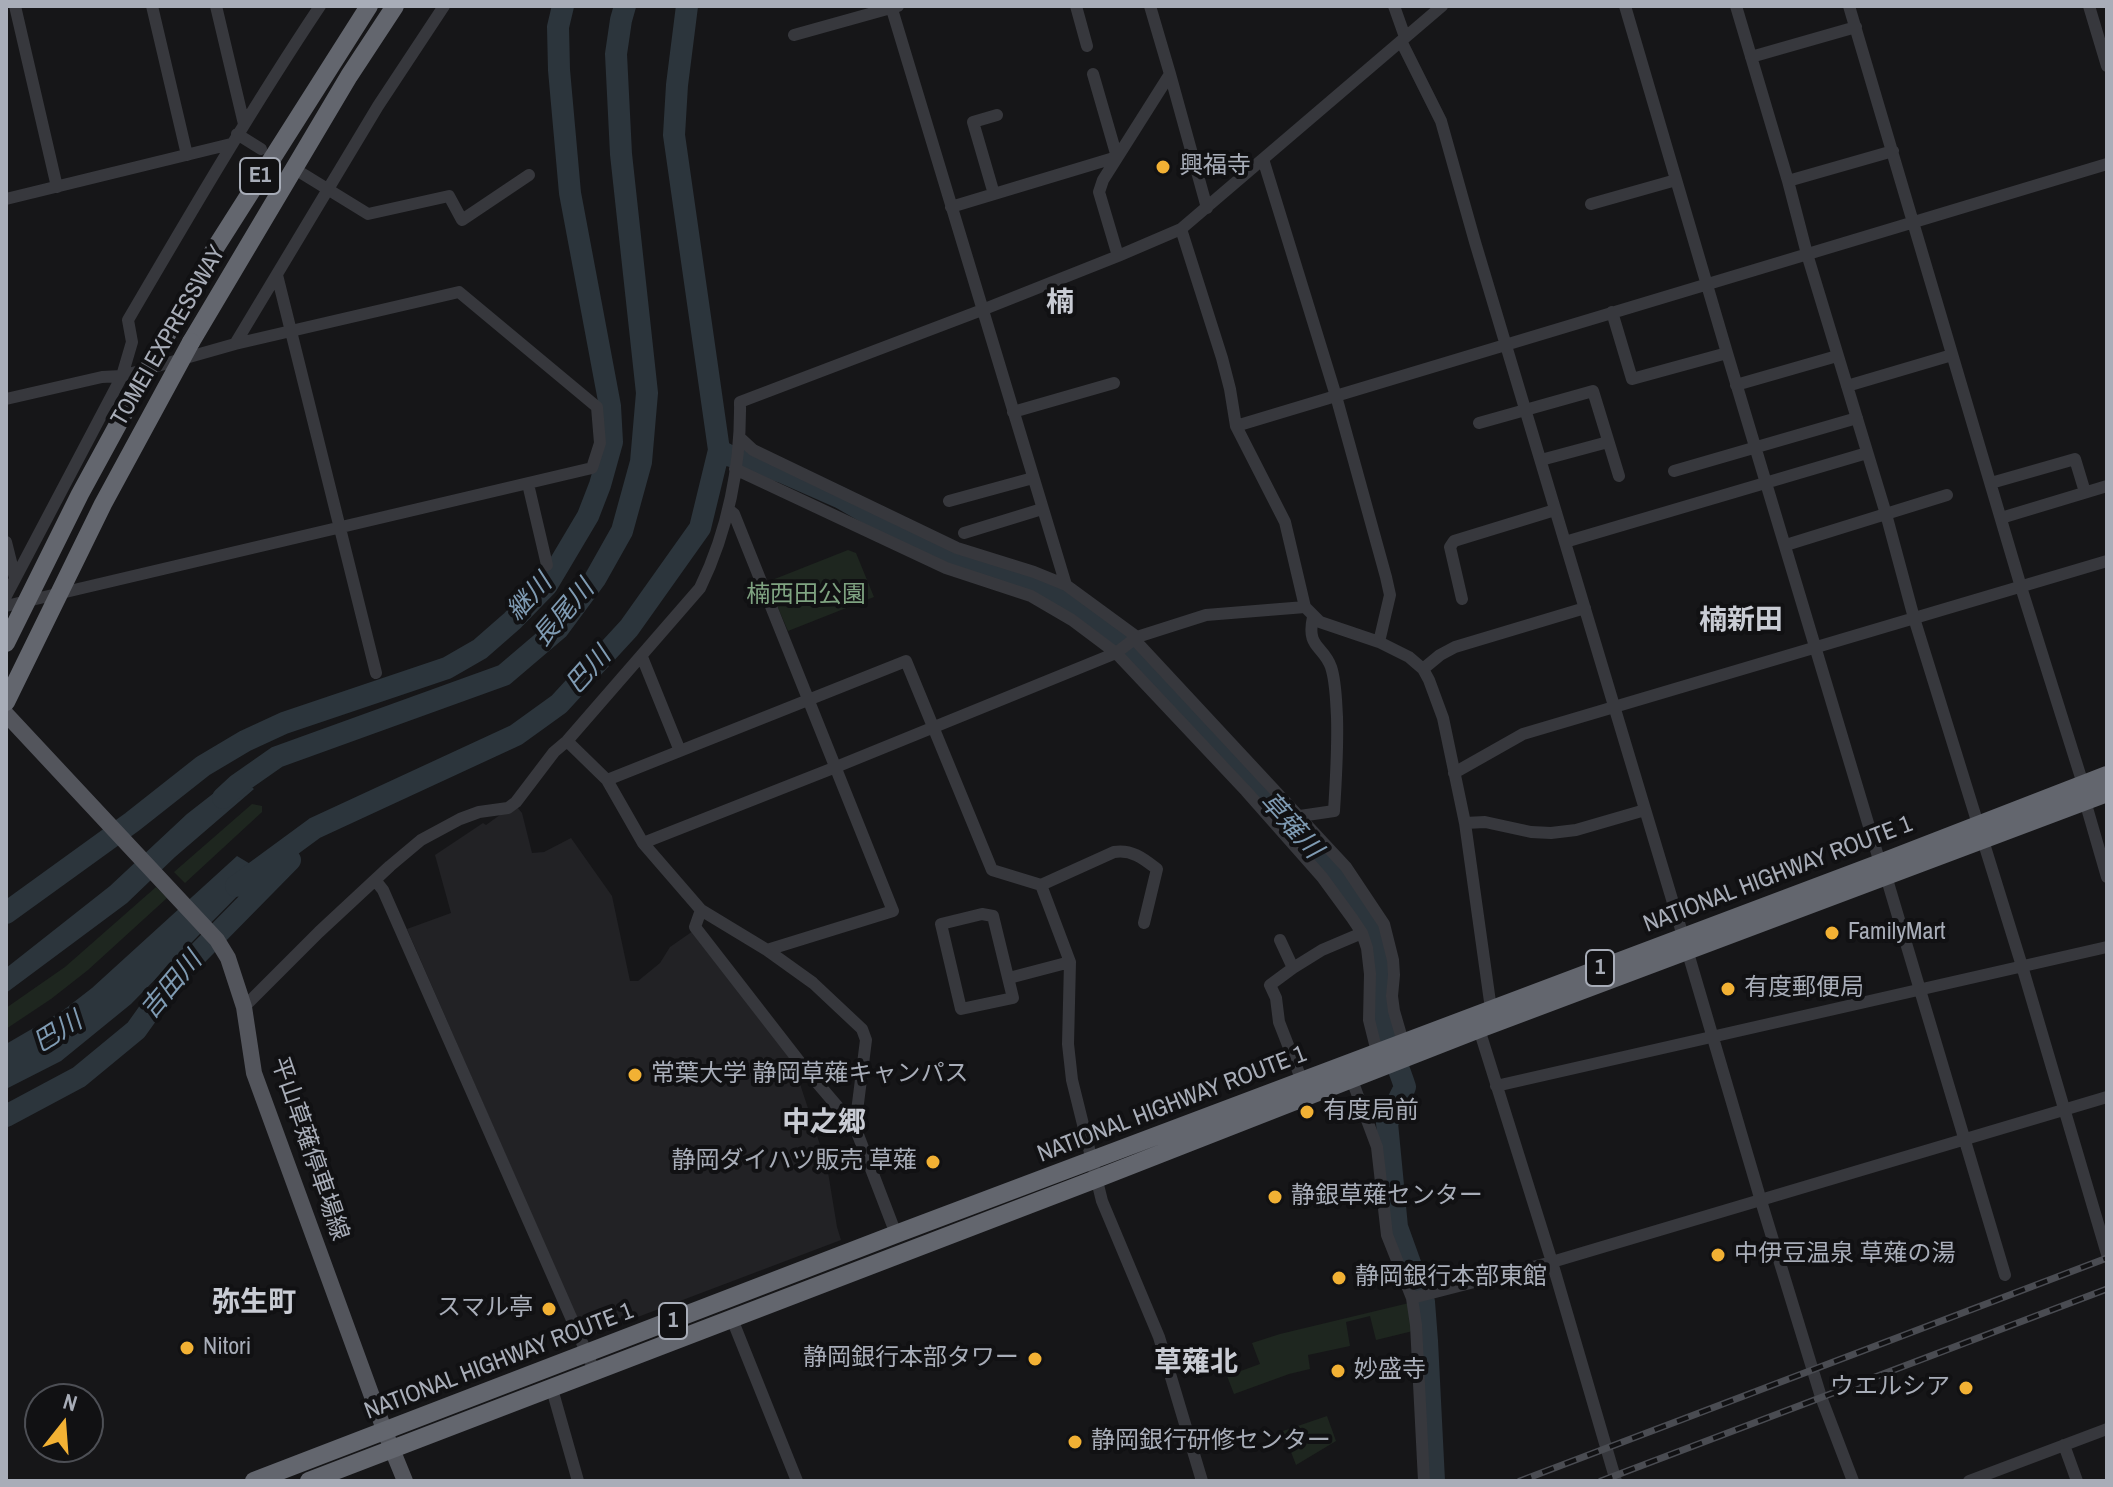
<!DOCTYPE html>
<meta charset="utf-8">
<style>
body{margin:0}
#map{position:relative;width:2113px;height:1487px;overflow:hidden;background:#161618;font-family:"Archivo Narrow",sans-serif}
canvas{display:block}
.frame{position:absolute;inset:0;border:8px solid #a8adb8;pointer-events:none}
.north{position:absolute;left:24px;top:1383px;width:80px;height:80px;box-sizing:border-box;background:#111113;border:2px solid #4d4f55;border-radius:50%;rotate:17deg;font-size:22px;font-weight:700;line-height:32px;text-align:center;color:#a8adb8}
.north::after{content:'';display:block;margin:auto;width:28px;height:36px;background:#f2b134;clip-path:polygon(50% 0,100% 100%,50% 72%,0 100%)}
</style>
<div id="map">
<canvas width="2113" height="1487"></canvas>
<div class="frame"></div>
<div class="north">N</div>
</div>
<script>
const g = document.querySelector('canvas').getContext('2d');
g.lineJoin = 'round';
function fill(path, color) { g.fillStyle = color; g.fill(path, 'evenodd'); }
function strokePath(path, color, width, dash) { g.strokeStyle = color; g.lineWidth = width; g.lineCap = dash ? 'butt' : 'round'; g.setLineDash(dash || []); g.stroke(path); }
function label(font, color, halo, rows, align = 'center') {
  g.font = font + ' "Archivo Narrow","Noto Sans JP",sans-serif'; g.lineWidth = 8; g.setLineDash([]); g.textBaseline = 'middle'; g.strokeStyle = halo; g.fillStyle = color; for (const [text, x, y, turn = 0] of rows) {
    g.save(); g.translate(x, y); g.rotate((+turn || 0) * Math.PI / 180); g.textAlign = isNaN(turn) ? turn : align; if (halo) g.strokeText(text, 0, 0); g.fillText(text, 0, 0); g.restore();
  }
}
fill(new Path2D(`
 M517,807L522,813L532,853L544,852L571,838L612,896L630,981H638L660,963L670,947L693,931L798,1063L801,1087L827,1166L837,1227L841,1240L585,1337L407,929L451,913L435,855L483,823L486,825L504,812Z`), '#222225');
fill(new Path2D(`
 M848,550L856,553L874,597L788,631L767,582Z
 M252,804L262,806V812L185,883L174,872Z
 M156,887L167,898L88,970L51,999L6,1029V1008L65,967Z
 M1409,1303L1413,1331L1376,1340L1370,1316L1346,1322L1350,1346L1308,1355L1310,1369L1289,1374L1234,1394L1227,1376L1260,1364L1252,1343L1280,1334Z
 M1327,1416L1336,1441L1296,1465L1283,1431Z`), '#1e261f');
fill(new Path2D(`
 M237,775L254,789L175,857L127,903L6,993V968L110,886L187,814Z
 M237,856L262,871L131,1004L61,1061L6,1089V1044L61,1012L92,988Z`), '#2c353c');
strokePath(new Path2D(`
 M719,450L728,455L782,472L841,498L945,558L1058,596L1113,636L1148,670L1332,869C1353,896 1377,924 1381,960C1384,983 1381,1005 1385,1028C1389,1048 1399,1067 1405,1087L1387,1123L1397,1227L1424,1302L1427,1341L1434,1481
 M223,798L237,785L277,757L504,675L558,629L595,579L622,531L641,462L647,393L621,154L616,54L621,20L625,6
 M236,886L315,828L516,735L559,704L629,628L700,528L719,450L674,135L677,85L687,6
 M6,913L132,822L203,766L245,741L284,723L447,668L480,649L512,621L547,585L588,516L600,485L612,442L610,406L570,193L559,70L558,27L563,6
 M6,1116L79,1077L136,1030L171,981L290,860`), '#2c353c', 22);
strokePath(new Path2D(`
 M15,6L57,187
 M152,6L187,155
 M216,6L244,124
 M891,6L1066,585L1137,637
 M1076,6L1087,46
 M1150,6L1170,74L1207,208
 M1394,6L1405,37
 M1625,6L1727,353L1880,863
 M1736,6L1788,181L1807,254L1886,514L1914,618L2022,966L2107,1254
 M1849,6L2021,587L2083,784
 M2089,6L2107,66
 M794,35L898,6
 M1401,41L1441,121L1475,242L1683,936L1761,1201L1821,1397L1853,1481
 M1751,57L1856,27
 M237,134L261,149
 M1263,159L1336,396L1386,577L1390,595L1379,642
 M303,174L368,214L449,196L462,220L529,175
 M1788,181L1893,151
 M994,194L973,122L997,115
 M6,199L231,144
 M1591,204L1676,180
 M951,207L1117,157L1093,74
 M1181,229L1222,358L1230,389L1236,426L1285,522L1305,607L1320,622L1379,642L1409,657L1423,669L1429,680L1443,718L1465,823L1491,1009L1479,1029L1552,1262L1616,1481
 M1118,256L1099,192L1103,180L1170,74
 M277,275L376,673
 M1612,312L1632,379L1727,353
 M235,344L378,106L444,6
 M1736,385L1837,356
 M1847,386L1952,355
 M6,399L102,377L122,376L235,344L459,292L597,407L600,443L592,468L6,606
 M1013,412L1114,383
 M1479,423L1593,391L1619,476
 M1236,426L2107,164
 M740,438L753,450L957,548L1034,572L1066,585
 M1541,460L1608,442
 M735,469L946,568L1031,596L1072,620L1116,653L1246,791L1322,877L1352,918L1362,933L1367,948L1370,974L1369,1020L1377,1052
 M1674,471L1857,418
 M1991,483L2075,459L2085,492
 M528,484L547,565
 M949,501L1033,478
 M729,510L734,514L893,911L767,950
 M2001,518L2107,486
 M964,533L1042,509
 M6,542L15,578
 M1565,542L1867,453
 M1786,545L1947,495
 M6,596L122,376L132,342L128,320C190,214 252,108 320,6
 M1462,599L1450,547L1454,541L1555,510
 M1134,639L1346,867L1384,924L1393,960L1394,975L1392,996L1394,1011L1403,1042
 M642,657L680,751
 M1423,669L1440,655L1455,647L1585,608
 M567,741L607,780L643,843L701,910L767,950L813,983L862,1029L866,1040L855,1127L896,1234
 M1454,773L1523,734L2107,561
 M607,780L906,661L992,870L1041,885L1070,962L1068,1044L1072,1080L1102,1201L1159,1337L1202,1481
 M2085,801L2107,877
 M1300,816L1334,811C1336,780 1338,749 1337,717C1336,701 1336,682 1331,667C1323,645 1306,648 1313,617
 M1465,823L1485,822L1531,832L1551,833L1576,830L1645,810
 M643,843L836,767L1116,653L1137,637L1206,615L1305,607
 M1886,876L2005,1275
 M375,880L383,890L595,1372
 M1041,885L1114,852C1132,849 1144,859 1157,869L1144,923
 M701,910L695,927L802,1065L855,1127
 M982,914L993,916L1013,998L961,1009L941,924Z
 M1280,940L1293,968L1270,985L1276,998L1279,1022L1302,1081
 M1293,968L1322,950L1362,933
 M1009,978L1070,962
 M244,1007L319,932L390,866L421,840L460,819L479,812L508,808L516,802L554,752L567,741L700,588C728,531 741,465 740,402L982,310L1118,256L1181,229L1442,6
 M1352,1080L1377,1147L1387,1235L1412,1298L1416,1325L1424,1481
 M1496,1086L2107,947
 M1412,1298L1552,1262L2107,1097
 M732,1319L797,1481
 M552,1389L578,1481
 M2064,1445L2077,1481
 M1969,1481L2107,1429`), '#37383d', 12);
strokePath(new Path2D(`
 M6,714L217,940L228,958L244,1007L254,1073L385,1432L405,1481`), '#53555c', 16);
strokePath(new Path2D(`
 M191,342L349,76L395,6
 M158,351L214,250L369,6
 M254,1481L896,1234L1880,863L2107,775
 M309,1481L1096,1179L1479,1029L2107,793`), '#63666e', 18);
const rail = new Path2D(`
 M1520,1481L2107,1258
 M1601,1481L2107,1289`);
strokePath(rail, '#4a4c52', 7);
strokePath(rail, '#111113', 4, [12]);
strokePath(new Path2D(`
 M6,643L80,494L158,351
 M6,702L103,504L191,342`), '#63666e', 18);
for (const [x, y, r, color] of [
 [1163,167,8,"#f2b134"],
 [1832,933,8,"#f2b134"],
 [1728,989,8,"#f2b134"],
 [635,1075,8,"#f2b134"],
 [1307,1112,8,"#f2b134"],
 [933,1162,8,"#f2b134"],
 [1275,1197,8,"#f2b134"],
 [1718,1255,8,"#f2b134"],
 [1339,1278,8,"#f2b134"],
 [549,1309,8,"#f2b134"],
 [187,1348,8,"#f2b134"],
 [1035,1359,8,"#f2b134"],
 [1338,1371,8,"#f2b134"],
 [1966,1388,8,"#f2b134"],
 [1075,1442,8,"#f2b134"]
]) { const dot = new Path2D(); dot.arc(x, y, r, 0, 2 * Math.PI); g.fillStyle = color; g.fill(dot); strokePath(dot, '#111113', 3); }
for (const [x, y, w] of [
 [260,176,40],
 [1600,968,28],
 [673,1321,28]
]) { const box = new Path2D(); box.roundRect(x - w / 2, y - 18, w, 36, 6); g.fillStyle = '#111113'; g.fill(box); strokePath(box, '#a8adb8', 2); }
label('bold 22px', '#a8adb8', null, [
 ["E1",260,176],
 ["1",1600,968],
 ["1",673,1321]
]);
label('24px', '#a8adb8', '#111113', [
 ["興福寺",1179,167],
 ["FamilyMart",1848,933],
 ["有度郵便局",1744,989],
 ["常葉大学 静岡草薙キャンパス",651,1075],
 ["有度局前",1323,1112],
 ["静岡ダイハツ販売 草薙",917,1162,"right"],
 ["静銀草薙センター",1291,1197],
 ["中伊豆温泉 草薙の湯",1734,1255],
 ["静岡銀行本部東館",1355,1278],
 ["スマル亭",533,1309,"right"],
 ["Nitori",203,1348],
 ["静岡銀行本部タワー",1019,1359,"right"],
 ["妙盛寺",1354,1371],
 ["ウエルシア",1950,1388,"right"],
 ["静岡銀行研修センター",1091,1442]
], 'left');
label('24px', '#a8adb8', '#111113', [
 ["TOMEI EXPRESSWAY",169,336,-60],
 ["NATIONAL HIGHWAY ROUTE 1",1778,875,-21],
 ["NATIONAL HIGHWAY ROUTE 1",1172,1105,-21],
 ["平山草薙停車場線",309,1149,71],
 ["NATIONAL HIGHWAY ROUTE 1",499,1362,-21]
]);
label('24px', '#7fa381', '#111113', [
 ["楠西田公園",806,596]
]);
label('italic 26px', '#7f9bb3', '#111113', [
 ["継川",530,598,-47],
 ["長尾川",564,614,-49],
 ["巴川",589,671,-48],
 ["草薙川",1290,826,48],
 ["吉田川",172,986,-50],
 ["巴川",58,1033,-32]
]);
label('bold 28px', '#c9ccd4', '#111113', [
 ["楠",1060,303],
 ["楠新田",1741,621],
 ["中之郷",824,1123],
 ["弥生町",254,1303],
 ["草薙北",1196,1363]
]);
</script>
